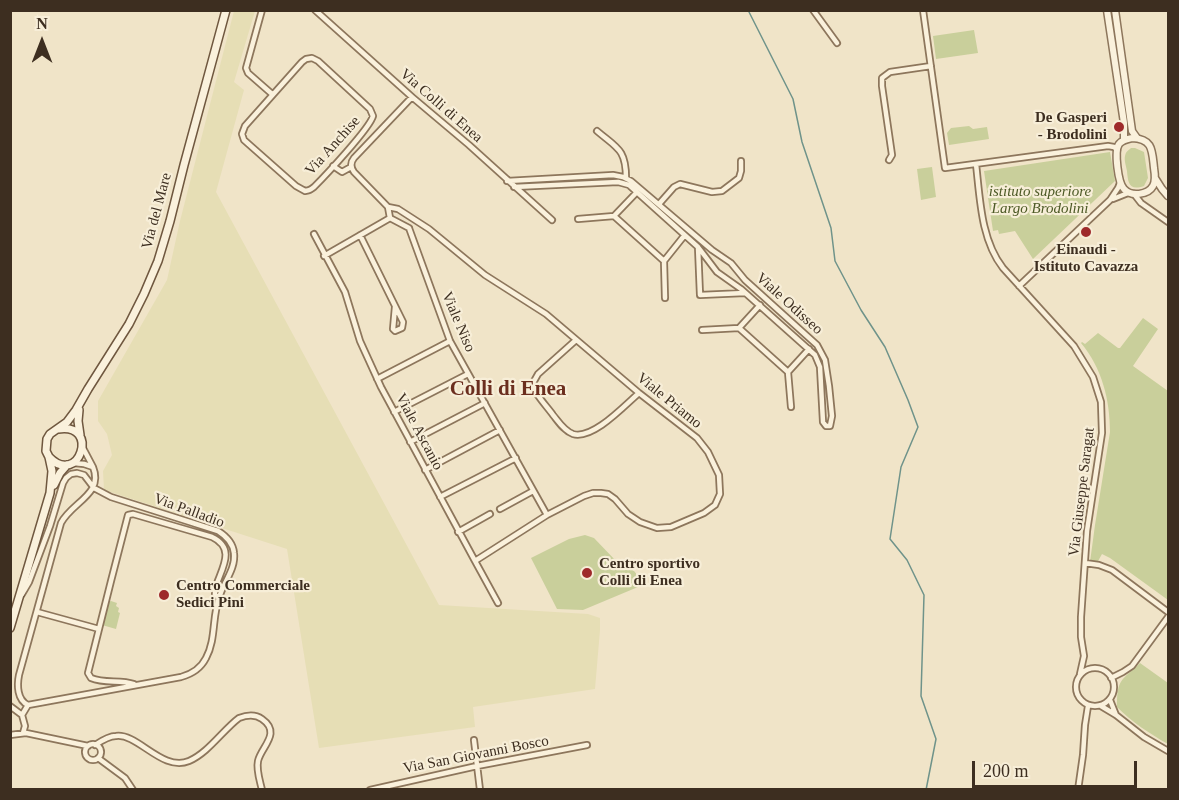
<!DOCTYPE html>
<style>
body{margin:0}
#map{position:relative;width:1179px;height:800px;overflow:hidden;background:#f0e4c8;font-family:"Times New Roman",serif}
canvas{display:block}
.frame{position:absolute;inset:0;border:12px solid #3d2e20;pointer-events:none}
.north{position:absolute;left:12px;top:12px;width:60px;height:60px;-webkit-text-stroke:4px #f7eed8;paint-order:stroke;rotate:0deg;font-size:16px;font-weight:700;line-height:24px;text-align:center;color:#3d2e20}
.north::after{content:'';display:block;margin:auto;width:21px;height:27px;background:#3d2e20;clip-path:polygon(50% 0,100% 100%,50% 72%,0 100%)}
.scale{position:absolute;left:972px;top:761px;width:165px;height:27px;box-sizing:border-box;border:3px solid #3d2e20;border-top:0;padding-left:8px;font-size:18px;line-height:21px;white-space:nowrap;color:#3d2e20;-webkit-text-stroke:4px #f7eed8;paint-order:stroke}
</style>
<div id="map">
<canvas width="1179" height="800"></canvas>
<div class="frame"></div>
<div class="north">N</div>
<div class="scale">200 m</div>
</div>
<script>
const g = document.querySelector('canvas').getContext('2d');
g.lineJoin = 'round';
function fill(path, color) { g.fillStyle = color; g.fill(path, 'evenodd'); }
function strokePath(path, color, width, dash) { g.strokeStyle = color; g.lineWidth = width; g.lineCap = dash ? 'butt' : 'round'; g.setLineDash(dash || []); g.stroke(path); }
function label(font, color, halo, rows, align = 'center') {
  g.font = font + ' "Times New Roman",serif'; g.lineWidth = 4.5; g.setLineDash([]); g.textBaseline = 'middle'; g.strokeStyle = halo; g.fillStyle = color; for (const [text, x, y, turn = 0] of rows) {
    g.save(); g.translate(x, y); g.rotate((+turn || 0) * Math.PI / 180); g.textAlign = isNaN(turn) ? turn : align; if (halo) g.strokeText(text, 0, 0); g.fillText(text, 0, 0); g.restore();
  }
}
fill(new Path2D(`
 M234,11H255L234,82L244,90L216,192L439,605L588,614L600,618V630L595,689L473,707L475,727L319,748L287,549L104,490L103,471L112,455L107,434L98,421V401L167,280L180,221Z`), '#e6deb5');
fill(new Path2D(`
 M974,30L978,53L936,59L933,36Z
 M969,126L973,129L987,127L989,139L949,145L947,133L951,128Z
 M1131,148H1135L1144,152L1148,178L1144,186C1129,191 1128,183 1127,171C1126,166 1124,160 1125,156C1126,151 1128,151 1131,148Z
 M1110,152L1115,181L1033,259L1015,231L999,234L998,230L993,231L984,171Z
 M932,167L936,197L921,200L917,169Z
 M1143,318L1158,329L1133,366L1168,391V600L1110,558L1102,554L1097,563L1090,562L1095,525L1110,432C1110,400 1102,368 1081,343L1082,342L1085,344L1098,333L1118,348H1120Z
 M585,535L594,538L617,562L634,571L638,576V587L583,610L557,609L531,558L569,539Z
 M111,601L117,603L116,606L119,608L118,612L120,613L116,629L102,625L108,602Z
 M1140,663L1168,683V744C1150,734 1132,722 1117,707C1117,679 1121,681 1140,663Z`), '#c9cf9b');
strokePath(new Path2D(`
 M748,10L793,99L802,142L831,228L835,261L861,310L885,347L908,400L918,427L901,467L890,539L907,560L924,595L921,696L936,739L926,790`), '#6f938a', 1.5);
const minor = new Path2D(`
 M262,10L246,68L248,73L272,94
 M315,10L412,97L469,145L552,220
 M813,10L837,43
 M923,10L945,168L1108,146L1114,147L1117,150
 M312,58L318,61L370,109L373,116C370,128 325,176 314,187C310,190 310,190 305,191L296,186L244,140L242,134L245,126L302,62L306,59Z
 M597,131C617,148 626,149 626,178
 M889,160L892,155L882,86V78L890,72L931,66
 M976,164C980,199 981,240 1003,268L1074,346L1093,377L1101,402L1102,433L1087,531L1081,617V637L1084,656L1080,674
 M333,166L342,172L351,167
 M507,181L613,175L623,177L631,181L712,250L731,263L745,280L817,345L825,360L829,386L832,416L830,426H826L823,422L820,367L815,355L741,289L717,272L698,247L629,185L618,182L514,187
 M1134,194L1141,203L1168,222
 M1113,199L1128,193
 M659,204L674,187L680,184L712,192L722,191L739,178L741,171V161
 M388,207L354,172C351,168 350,163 354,158L412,97
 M388,207L390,218L409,228
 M614,216L664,261L665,298
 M578,219L614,216L637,192
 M409,228L450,341L547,515
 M314,234L345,292L360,341L381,387L475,561L547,515L584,496L593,493H601L608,494L615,499L628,514L640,522L657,528L671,527L704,513L715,505L720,494L719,475L708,452L697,438L639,393L546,314L485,275L429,229L398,209L388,207
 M360,235L403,322L402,328L395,331L393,329L395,307
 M698,247L700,295L745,293
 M324,256L390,218
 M664,261L684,236
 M1019,286L1110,200L1118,188L1120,183
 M739,328L788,372
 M702,330L739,328L760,305
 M576,340L538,374L533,383C534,394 546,405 553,415C558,421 564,431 573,434C593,440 625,405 639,393
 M377,379L450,341
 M791,407L788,372L809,349
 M394,412L468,374
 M410,442L485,403
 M73,463L84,464L93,467L83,448
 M425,470L500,430
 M440,497L516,458
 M500,509L533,491
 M458,532L490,514
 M475,561L498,603
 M1085,563L1099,565L1112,570L1168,612
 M37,612L99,629
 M1076 687a19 19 0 1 1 38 0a19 19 0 1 1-38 0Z
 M1111,678L1123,672L1132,666L1168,617
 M134,684C120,679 105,684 91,678L88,673L111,581L128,515L133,514L212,537C237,549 221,569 215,589V594L219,598
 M1110,700L1116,715
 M28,705C17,700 17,685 19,675L61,523C72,502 104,494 93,467
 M10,706L22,715L25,726L23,733
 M1101,706L1116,715L1144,737L1168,751
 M22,715L28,705L181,677C192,674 201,668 206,658C216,640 212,617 219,598C223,583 236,569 234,553C233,543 226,536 218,531L111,497L94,488L84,475L77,473L71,474L66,478L63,483L50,526L29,582L22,594
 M10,735L26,733L88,746
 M474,740L480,790
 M85 752a8 8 0 1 1 16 0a8 8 0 1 1-16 0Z
 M95,745C101,741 109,736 116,736C138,733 162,772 189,761C208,753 223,730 239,718C247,715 255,714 262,719C282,733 261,747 258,761C256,770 260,781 262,790
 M98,758L125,778L133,790
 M370,790L477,766L587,745
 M1078,790L1083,755L1085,725L1088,706`);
const tertiary = new Path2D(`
 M1107,10L1124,123V140
 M1115,10L1132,131L1137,138
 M1132,138C1153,139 1152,150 1154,168C1155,174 1156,181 1153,186C1148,195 1131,197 1124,189C1118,183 1114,151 1119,144C1122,140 1127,139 1132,138Z
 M1155,178L1162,189L1168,196`);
const secondary = new Path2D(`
 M79,410L78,421L80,435
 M49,457C79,488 101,422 58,429
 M54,485L60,473L67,465
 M10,628L50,493L52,471L49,457L46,451L47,439L50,434L67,422L76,410L88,389L129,324L144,294L158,261L170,221L184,165L226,10`);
strokePath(minor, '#8d765c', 8);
strokePath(tertiary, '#8d765c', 9);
strokePath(secondary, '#6f573f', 10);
strokePath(minor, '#faf1dc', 4.5);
strokePath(tertiary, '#faf1dc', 6);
strokePath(secondary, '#faf1dc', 7);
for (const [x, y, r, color] of [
 [1119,127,6,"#9e2a2b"],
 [1086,232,6,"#9e2a2b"],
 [587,573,6,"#9e2a2b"],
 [164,595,6,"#9e2a2b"]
]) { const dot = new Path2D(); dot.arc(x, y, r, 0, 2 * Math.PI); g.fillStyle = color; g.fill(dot); strokePath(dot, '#f7eed8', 2); }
label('15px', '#3d2e20', '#f7eed8', [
 ["Via Colli di Enea",441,106,41],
 ["Via Anchise",333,146,-48],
 ["Via del Mare",157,211,-75],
 ["Viale Odisseo",789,304,42],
 ["Viale Niso",458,322,67],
 ["Viale Priamo",669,401,39],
 ["Viale Ascanio",419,432,62],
 ["Via Giuseppe Saragat",1082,492,-83],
 ["Via Palladio",189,511,20],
 ["Via San Giovanni Bosco",476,755,-11]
]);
label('bold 15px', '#3d2e20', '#f7eed8', [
 ["De Gasperi",1107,118,"right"],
 ["- Brodolini",1107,135,"right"],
 ["Einaudi -",1086,250,"center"],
 ["Istituto Cavazza",1086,267,"center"],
 ["Centro sportivo",599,564],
 ["Colli di Enea",599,581],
 ["Centro Commerciale",176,586],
 ["Sedici Pini",176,603]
], 'left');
label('italic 15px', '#4d5a26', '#f7eed8', [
 ["istituto superiore",1040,192],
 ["Largo Brodolini",1040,209]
]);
label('bold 21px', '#6b2e1e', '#f7eed8', [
 ["Colli di Enea",508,390]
]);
</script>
